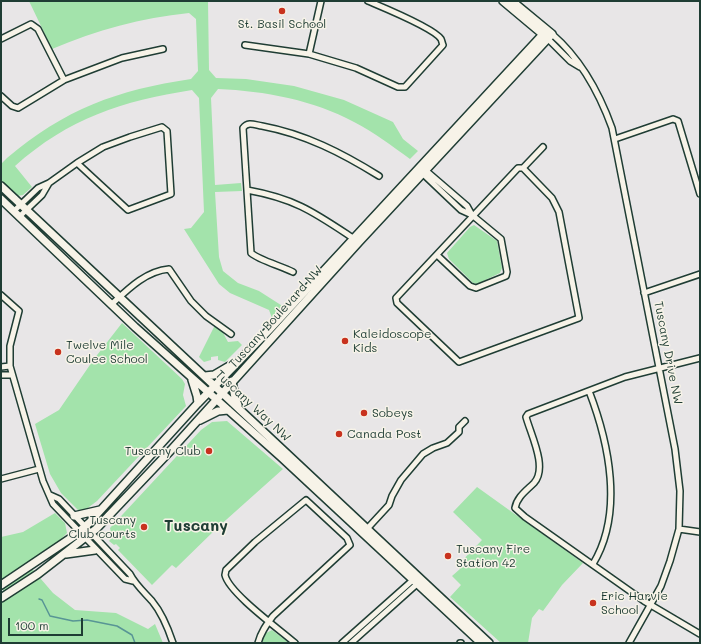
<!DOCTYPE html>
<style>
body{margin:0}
#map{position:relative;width:701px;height:644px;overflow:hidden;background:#e8e6e7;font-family:Mali,sans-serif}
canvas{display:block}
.frame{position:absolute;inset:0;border:2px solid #1f3d34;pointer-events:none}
.scale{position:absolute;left:8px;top:618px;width:75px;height:18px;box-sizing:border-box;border:2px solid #1f3d34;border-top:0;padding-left:5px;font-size:12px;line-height:14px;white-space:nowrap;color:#1f3d34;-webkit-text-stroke:3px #f7f3e8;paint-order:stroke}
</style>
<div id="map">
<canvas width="701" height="644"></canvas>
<div class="frame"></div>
<div class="scale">100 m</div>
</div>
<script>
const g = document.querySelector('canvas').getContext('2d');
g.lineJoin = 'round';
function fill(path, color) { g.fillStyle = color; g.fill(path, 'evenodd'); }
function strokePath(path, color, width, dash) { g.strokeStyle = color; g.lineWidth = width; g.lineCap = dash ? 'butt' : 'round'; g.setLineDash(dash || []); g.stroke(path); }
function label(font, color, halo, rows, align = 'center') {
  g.font = font + ' Mali,sans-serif'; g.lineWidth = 3; g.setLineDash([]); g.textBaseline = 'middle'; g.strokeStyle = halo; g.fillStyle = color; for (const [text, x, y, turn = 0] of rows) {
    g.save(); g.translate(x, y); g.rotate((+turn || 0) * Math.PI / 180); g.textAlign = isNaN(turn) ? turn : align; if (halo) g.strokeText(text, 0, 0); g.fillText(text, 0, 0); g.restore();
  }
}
fill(new Path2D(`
 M29,1H208L209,70L216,78L246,79L294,86L344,100L393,122L403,139L418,151L410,159C392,146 374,132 354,122C313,100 265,91 218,89L211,98L215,185L241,183L242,191L215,192L219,257L223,271L238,283L259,291L284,307L272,318L269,310L230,293L219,284L184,229L191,228L204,212L199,98L192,90C122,101 69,118 15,166L32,187L23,195L17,196L1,180V164L7,158C65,109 117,90 191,79L198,71L196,19L189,13C141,18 97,30 52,49Z
 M474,225L497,241L502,268L500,273L477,284L473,283L449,259L447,253L470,227Z
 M122,323L182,379L185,384L183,395L186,406L97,501L85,510H78L61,493L50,474L35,424L59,410L94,359Z
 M215,325L222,331L228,342L238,341L242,345L225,362L218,360V356L211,357V360L204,362L199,357Z
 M227,421L283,469L217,528L176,568L172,565L152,585L118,550L120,548L116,544L114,545L109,541L112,537L110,528L201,430L212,422Z
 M477,487L583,563L562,585L543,611L539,609L532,618L528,643H501L450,597L461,585L452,576L460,569L457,566L482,540L453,512Z
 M55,513L65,523L67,533L60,540L28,564L53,593L75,610L116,613L148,629L155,624L163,643H1V601L10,596L1,589V537L23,532Z
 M272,630L289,643H262L266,633Z`), '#a3e3ab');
strokePath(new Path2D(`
 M39,599L42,600L50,616L73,621L87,620L117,626L132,635L135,643`), '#589595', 1.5);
const street = new Path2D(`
 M321,1L309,54L356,68L398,87H405L443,45C442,43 442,41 441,39C434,28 382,7 368,1
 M552,34C581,59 599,92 612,128L675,449L680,491L679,529L670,561L661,586L629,643
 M1,39L31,24L38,29L64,80L18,108L12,106L1,96
 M548,39L570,61L580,67
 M245,45L309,54
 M64,80L122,58L163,49
 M615,139L673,119L678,121L700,194
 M518,168H523L552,198L559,212L579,318L459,362L397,303L396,298Z
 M523,168L543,147
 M424,169L467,206L472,215
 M421,172L461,210L472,215L501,239L507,272L506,276L476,288L470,286L437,255
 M247,190C297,199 315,213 356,240
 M14,211L38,188L49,183L77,163L103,147L130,137L162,127L167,131L171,194L128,210L77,163
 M19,217L42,195L49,183
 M293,272C281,266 259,260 251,253L243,128C248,121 255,125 262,126C305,134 342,153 379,176
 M644,293L700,274
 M1,295L19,311L10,346V366L43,481L53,504L125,579L133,581
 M112,304C128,289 146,271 169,269L191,301L206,316L231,334
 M700,358L625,377L528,414L526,417C531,435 548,468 534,483C526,491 517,497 515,508L525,517L644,601L700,634
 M1,367L10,366
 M1,375H12
 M589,391C609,443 624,513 593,564
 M1,479L39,469
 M50,495L59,499L130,574C135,584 144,592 152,601C162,613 168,628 173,643
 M679,529L700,532
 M365,531L389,505L392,496L401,480L423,454L433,448L447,443L459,432V427L465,421
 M258,643C261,632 266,625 273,616L350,545L347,538L306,500L255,542L226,570L225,575C229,593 279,629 295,643
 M342,643L414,579
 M351,643L417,584L418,580
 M460,643H461`);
const secondary = new Path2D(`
 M503,1L546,37
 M1,186L489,643
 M1,199L135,327L281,457L481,643
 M205,376L214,375L231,365
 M192,380L197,396L198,403
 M232,381L235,398L238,405
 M200,420L218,411L228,410
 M74,516L100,510
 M66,554L95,550
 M1,585L74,536L89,523L198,403L269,330L547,30
 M1,598L38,574L96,529L171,450L359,242L552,34L512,1`);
strokePath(street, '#1f3d34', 8);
strokePath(secondary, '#1f3d34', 10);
strokePath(street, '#f7f3e8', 5);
strokePath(secondary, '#f7f3e8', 7);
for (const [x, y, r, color] of [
 [282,11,4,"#c8321e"],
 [345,341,4,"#c8321e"],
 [58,352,4,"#c8321e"],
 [364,413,4,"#c8321e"],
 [339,434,4,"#c8321e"],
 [209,451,4,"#c8321e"],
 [144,527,4,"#c8321e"],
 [448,556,4,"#c8321e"],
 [593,603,4,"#c8321e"]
]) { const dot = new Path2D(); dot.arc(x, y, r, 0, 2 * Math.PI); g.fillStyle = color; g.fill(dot); strokePath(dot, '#f7f3e8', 1.5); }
label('12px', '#1f3d34', '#f7f3e8', [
 ["St. Basil School",282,24,"center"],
 ["Kaleidoscope",353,334],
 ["Kids",353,348],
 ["Twelve Mile",66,345],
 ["Coulee School",66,359],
 ["Sobeys",372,413],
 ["Canada Post",347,434],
 ["Tuscany Club",201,451,"right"],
 ["Tuscany",136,520,"right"],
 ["Club courts",136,534,"right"],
 ["Tuscany Fire",456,549],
 ["Station 42",456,563],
 ["Eric Harvie",601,596],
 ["School",601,610]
], 'left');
label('12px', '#1f3d34', '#f7f3e8', [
 ["Tuscany Boulevard NW",276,317,-48],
 ["Tuscany Drive NW",668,353,79],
 ["Tuscany Way NW",253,406,43]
]);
label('bold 16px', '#1f3d34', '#f7f3e8', [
 ["Tuscany",196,526]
]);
</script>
